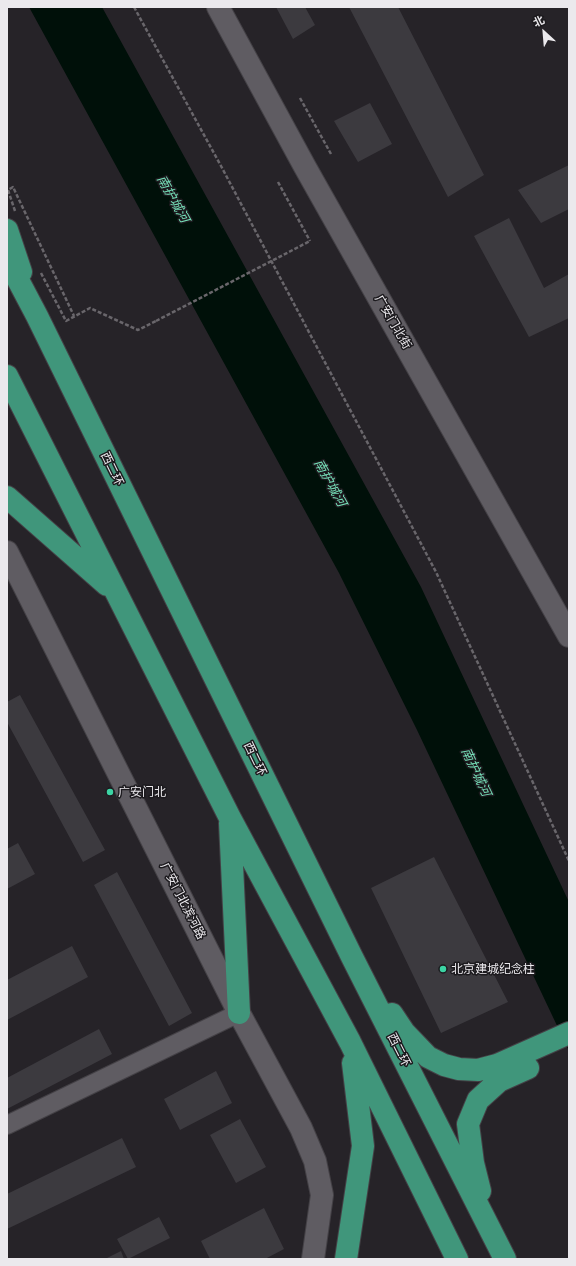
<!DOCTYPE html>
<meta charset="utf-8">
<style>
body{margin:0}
#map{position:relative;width:576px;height:1266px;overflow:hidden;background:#262328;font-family:"Asap Condensed","Noto Sans SC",sans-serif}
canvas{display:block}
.frame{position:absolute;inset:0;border:8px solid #ebe9ed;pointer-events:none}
.north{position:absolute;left:524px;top:12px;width:40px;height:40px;-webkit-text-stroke:3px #1c1a1e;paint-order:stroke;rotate:334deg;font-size:11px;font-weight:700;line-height:16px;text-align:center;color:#ebe9ed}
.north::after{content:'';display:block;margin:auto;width:14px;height:18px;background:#ebe9ed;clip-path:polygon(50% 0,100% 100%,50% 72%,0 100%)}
</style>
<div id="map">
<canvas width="576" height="1266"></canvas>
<div class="frame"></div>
<div class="north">北</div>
</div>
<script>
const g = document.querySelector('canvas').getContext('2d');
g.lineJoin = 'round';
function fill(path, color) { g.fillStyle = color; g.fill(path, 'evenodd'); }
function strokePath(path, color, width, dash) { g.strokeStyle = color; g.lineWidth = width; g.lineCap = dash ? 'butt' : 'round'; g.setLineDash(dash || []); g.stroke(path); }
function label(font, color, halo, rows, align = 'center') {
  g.font = font + ' "Asap Condensed","Noto Sans SC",sans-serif'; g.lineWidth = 3; g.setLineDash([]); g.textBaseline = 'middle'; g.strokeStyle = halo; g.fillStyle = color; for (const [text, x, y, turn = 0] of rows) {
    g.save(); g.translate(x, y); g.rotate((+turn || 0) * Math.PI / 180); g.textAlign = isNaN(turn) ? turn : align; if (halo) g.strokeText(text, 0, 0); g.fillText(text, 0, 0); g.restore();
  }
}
fill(new Path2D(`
 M29,7H102L421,587L569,902V1051L417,730L339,573Z`), '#001009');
fill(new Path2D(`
 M276,7H305L315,25L293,39Z
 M349,7H398L484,175L448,197Z
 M370,103L392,144L358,162L334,121Z
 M569,165V209L541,223L518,190Z
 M509,218L544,288L569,274V318L529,337L474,236Z
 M20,695L105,850L83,862L7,722V702Z
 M18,843L35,874L7,889V849Z
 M434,857L508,1002L441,1033L371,888Z
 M117,872L192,1013L169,1026L94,885Z
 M72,946L88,977L7,1020V980Z
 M99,1029L112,1054L7,1109V1078Z
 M216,1071L232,1103L180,1130L164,1099Z
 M240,1119L266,1167L236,1183L210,1135Z
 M122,1138L136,1167L7,1229V1194Z
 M264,1208L284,1249L265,1259H210L201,1241Z
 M159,1217L170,1238L128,1259L117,1239Z
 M121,1251L124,1259H105Z`), '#3c3a3f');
const minor = new Path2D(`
 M7,1125L239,1013`);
const tertiary = new Path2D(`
 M218,7L305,167L569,636
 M7,552L239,1013L301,1128L315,1161L322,1195L313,1259`);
const trunk = new Path2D(`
 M7,230L21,272
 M7,259L37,316L352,957L505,1259
 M7,376L230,818L350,1042L457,1259
 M7,497L107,585
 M230,823L239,1013
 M392,1014L404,1032L428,1057L444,1065L459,1069L478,1070L497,1065L569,1033
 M480,1191L473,1163L468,1124L478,1100L499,1081L528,1068
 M346,1259L363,1146L353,1063`);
strokePath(minor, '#444146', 20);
strokePath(tertiary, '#444146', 24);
strokePath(trunk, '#444146', 24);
strokePath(new Path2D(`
 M134,7L221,166L436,572L569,861
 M300,98L331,154
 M278,182L310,241
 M15,211L8,190L13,187L74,316
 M41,273L66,321L90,308L138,330L156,321`), '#69666b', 2.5, [4, 2]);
strokePath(minor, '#5f5c62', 18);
strokePath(tertiary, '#5f5c62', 22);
strokePath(trunk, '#40967b', 22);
strokePath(new Path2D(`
 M156,321L310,241`), '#69666b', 2.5, [4, 2]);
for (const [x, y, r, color] of [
 [110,792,4,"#3cd4a4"],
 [443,969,4,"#3cd4a4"]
]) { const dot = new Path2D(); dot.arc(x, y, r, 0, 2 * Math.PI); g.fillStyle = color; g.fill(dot); strokePath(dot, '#1c1a1e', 1.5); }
label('12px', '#ebe9ed', '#1c1a1e', [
 ["广安门北街",393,322,60],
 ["西二环",112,469,64],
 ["西二环",255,759,64],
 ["广安门北滨河路",183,901,63],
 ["西二环",399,1050,63]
]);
label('12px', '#ebe9ed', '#1c1a1e', [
 ["广安门北",118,792],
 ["北京建城纪念柱",451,969]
], 'left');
label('italic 13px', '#75deb7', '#1c1a1e', [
 ["南护城河",173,199,61],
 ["南护城河",330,483,61],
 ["南护城河",476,772,65]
]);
</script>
